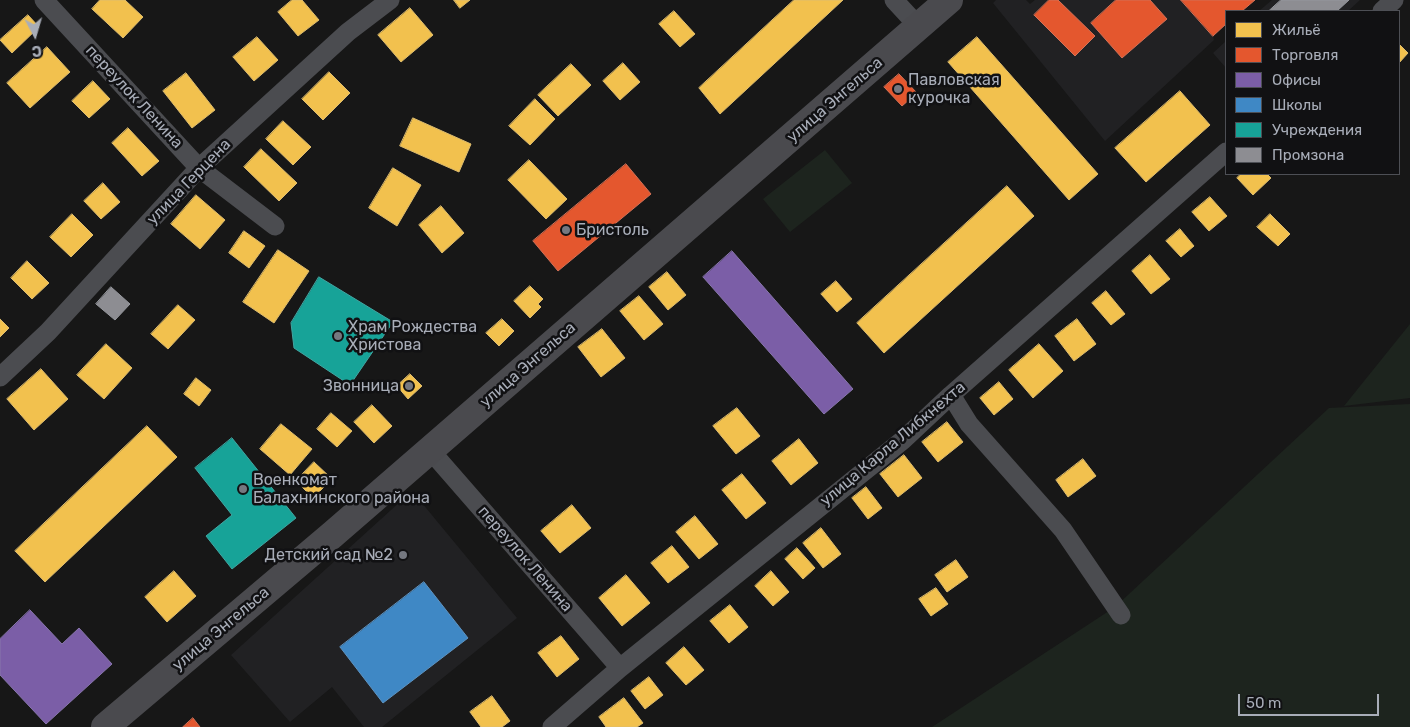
<!DOCTYPE html>
<meta charset="utf-8">
<style>
body{margin:0}
#map{position:relative;width:1410px;height:727px;overflow:hidden;background:#171717;font-family:Rubik,sans-serif}
canvas{display:block}
.legend{position:absolute;left:1225px;top:10px;width:175px;height:165px;box-sizing:border-box;background:#111113;border:1px solid #4d4f55;margin:0;padding:6px 9px;list-style:none;font-size:15px;color:#a8adb8}
.legend li{display:flex;align-items:center;gap:10px;height:25px}
.legend b{width:25px;border:1px solid #4d4f55}
.north{position:absolute;left:10px;top:10px;width:50px;height:50px;-webkit-text-stroke:4px #111113;paint-order:stroke;rotate:174deg;font-size:14px;font-weight:700;line-height:20px;text-align:center;color:#a8adb8}
.north::after{content:'';display:block;margin:auto;width:18px;height:22px;background:#a8adb8;clip-path:polygon(50% 0,100% 100%,50% 72%,0 100%)}
.scale{position:absolute;left:1238px;top:694px;width:141px;height:22px;box-sizing:border-box;border:2px solid #a8adb8;border-top:0;padding-left:6px;font-size:15px;line-height:18px;white-space:nowrap;color:#a8adb8;-webkit-text-stroke:4px #111113;paint-order:stroke}
</style>
<div id="map">
<canvas width="1410" height="727"></canvas>
<ul class="legend">
<li><b style="height:14px;background:#f2c14e"></b>Жильё</li>
<li><b style="height:14px;background:#e4572e"></b>Торговля</li>
<li><b style="height:14px;background:#7b5ea7"></b>Офисы</li>
<li><b style="height:14px;background:#3f88c5"></b>Школы</li>
<li><b style="height:14px;background:#17a398"></b>Учреждения</li>
<li><b style="height:14px;background:#8d8d92"></b>Промзона</li>
</ul>
<div class="north">С</div>
<div class="scale">50 m</div>
</div>
<script>
const g = document.querySelector('canvas').getContext('2d');
g.lineJoin = 'round';
function fill(path, color) { g.fillStyle = color; g.fill(path, 'evenodd'); }
function strokePath(path, color, width, dash) { g.strokeStyle = color; g.lineWidth = width; g.lineCap = dash ? 'butt' : 'round'; g.setLineDash(dash || []); g.stroke(path); }
function label(font, color, halo, rows, align = 'center') {
  g.font = font + ' Rubik,sans-serif'; g.lineWidth = 5; g.setLineDash([]); g.textBaseline = 'middle'; g.strokeStyle = halo; g.fillStyle = color; for (const [text, x, y, turn = 0] of rows) {
    g.save(); g.translate(x, y); g.rotate((+turn || 0) * Math.PI / 180); g.textAlign = isNaN(turn) ? turn : align; if (halo) g.strokeText(text, 0, 0); g.fillText(text, 0, 0); g.restore();
  }
}
fill(new Path2D(`
 M996,0H1026L1030,4L1035,0H1181L1213,36L1214,40L1105,141L993,3Z
 M1272,0H1360L1348,11H1259Z
 M1226,41V68L1213,53Z
 M412,491L517,618L382,727H364L332,687L290,722L231,655Z`), '#212123');
fill(new Path2D(`
 M825,150L852,183L790,232L763,199Z
 M1410,324V398L1344,406Z
 M1410,404V727H932L1115,607L1329,408Z`), '#1d241e');
const homes = new Path2D(`
 M100,0H125L143,17L123,38L92,9Z
 M292,0H302L319,20L298,36L278,12Z
 M454,0H470L460,8Z
 M794,0H843L720,114L699,88Z
 M410,8L433,35L401,62L378,35Z
 M674,11L695,34L680,47L659,24Z
 M28,15L39,27L12,53L0,40Z
 M257,37L278,60L254,81L233,57Z
 M977,37L1098,174L1069,200L948,62Z
 M1399,44L1408,53L1399,63Z
 M47,47L70,72L30,108L7,83Z
 M623,63L640,82L620,100L603,81Z
 M571,64L591,85L558,116L538,95Z
 M329,72L350,93L323,120L302,99Z
 M186,73L215,110L192,128L163,91Z
 M93,81L110,99L89,118L72,101Z
 M1180,91L1210,125L1146,182L1115,148Z
 M535,99L555,119L530,145L509,126Z
 M413,118L471,144L459,172L400,146Z
 M283,121L311,147L293,165L266,139Z
 M128,128L159,161L142,176L112,143Z
 M261,149L297,183L279,201L244,167Z
 M529,160L567,199L546,219L508,180Z
 M393,168L421,185L397,226L369,208Z
 M1241,174H1267L1271,178L1253,195L1237,178Z
 M103,183L120,202L101,219L84,201Z
 M1007,186L1034,216L884,353L857,323Z
 M196,195L225,220L200,249L171,224Z
 M1210,197L1227,216L1209,231L1192,212Z
 M441,206L464,233L442,253L419,225Z
 M72,214L93,235L71,257L50,237Z
 M1270,214L1290,234L1278,246L1257,227Z
 M1180,229L1194,246L1181,257L1166,241Z
 M244,231L265,246L249,268L229,253Z
 M278,250L309,271L274,323L243,302Z
 M1150,255L1170,279L1151,294L1132,271Z
 M27,261L49,283L32,299L11,278Z
 M667,272L686,295L668,310L649,287Z
 M836,281L852,299L837,312L821,294Z
 M530,286L543,299L538,304L541,307L530,318L514,301Z
 M1106,291L1125,314L1111,325L1092,303Z
 M639,296L663,324L644,340L620,311Z
 M178,305L195,320L168,349L151,334Z
 M0,319L9,328L0,337Z
 M502,319L514,331L499,346L486,333Z
 M1077,319L1096,344L1074,361L1055,336Z
 M602,329L625,358L601,377L578,347Z
 M106,344L132,368L104,399L77,375Z
 M1039,344L1063,371L1033,398L1009,370Z
 M41,369L68,399L34,430L7,399Z
 M410,374L422,386L408,399L397,386Z
 M196,378L211,390L199,406L184,394Z
 M999,382L1013,399L994,415L980,398Z
 M372,405L392,426L374,443L354,422Z
 M737,408L760,436L736,454L713,426Z
 M331,413L352,431L337,447L317,429Z
 M947,422L963,442L938,462L922,442Z
 M281,424L312,449L290,475L260,449Z
 M147,426L177,457L45,582L15,551Z
 M799,439L818,463L791,485L772,461Z
 M904,455L922,478L898,497L880,474Z
 M1083,459L1096,476L1068,497L1056,480Z
 M314,462L332,479L313,498L296,481Z
 M742,474L766,503L746,519L722,490Z
 M866,487L882,508L868,519L852,498Z
 M572,505L591,528L560,553L541,531Z
 M695,516L718,544L699,559L676,532Z
 M821,528L841,554L823,568L803,543Z
 M672,546L689,567L668,583L651,563Z
 M797,548L815,568L803,579L785,559Z
 M956,560L968,577L947,592L935,575Z
 M174,571L196,596L167,622L145,597Z
 M771,571L789,592L773,606L755,586Z
 M626,575L650,603L622,626L599,598Z
 M936,588L948,604L931,616L919,599Z
 M730,605L748,627L729,643L710,621Z
 M561,636L579,659L557,677L538,653Z
 M684,647L704,670L686,685L666,663Z
 M649,677L663,695L645,709L631,691Z
 M492,696L510,721L502,727H481L470,712Z
 M624,698L643,723L637,727H606L599,717Z`);
fill(homes, '#f2c14e');
strokePath(homes, '#dcbb6e', 1);
const shops = new Path2D(`
 M1049,0H1058L1095,36L1075,56L1034,15Z
 M1116,0H1150L1167,19L1122,58L1091,23Z
 M1181,0H1255L1242,11H1226V24L1213,36Z
 M899,74L917,93L902,106L884,87Z
 M626,164L651,194L558,271L533,241Z
 M193,718L200,727H183Z`);
fill(shops, '#e4572e');
strokePath(shops, '#d27157', 1);
const offices = new Path2D(`
 M732,251L853,389L824,414L703,277Z
 M30,610L62,644L79,628L112,664L46,724L0,675V639Z`);
fill(offices, '#7b5ea7');
strokePath(offices, '#8876ac', 1);
const schools = new Path2D(`
 M424,582L468,638L383,703L340,647Z`);
fill(schools, '#3f88c5');
strokePath(schools, '#5e93c1', 1);
const public = new Path2D(`
 M319,277L393,322L350,385L294,348L291,323Z
 M232,438L296,518L232,569L206,536L232,515L195,468Z`);
fill(public, '#17a398');
strokePath(public, '#42a6a2', 1);
const industry = new Path2D(`
 M1281,0H1349L1337,11H1269Z
 M111,287L130,304L115,320L96,304Z`);
fill(industry, '#8d8d92');
strokePath(industry, '#95979d', 1);
strokePath(new Path2D(`
 M44,0L199,168L275,226
 M894,0L919,27
 M1382,11L1394,0
 M0,377L48,332L199,168L348,32L390,0
 M951,395L969,424L1063,530L1121,615
 M430,450L620,668
 M552,727L620,668L903,440L951,395L1226,152`), '#4b4c50', 19);
strokePath(new Path2D(`
 M105,727L332,535L949,0`), '#4a4a4e', 28);
for (const [x, y, r, color] of [
 [898,89,5,"#757880"],
 [566,230,5,"#757880"],
 [338,336,5,"#757880"],
 [409,386,5,"#757880"],
 [243,489,5,"#757880"],
 [403,555,5,"#757880"]
]) { const dot = new Path2D(); dot.arc(x, y, r, 0, 2 * Math.PI); g.fillStyle = color; g.fill(dot); strokePath(dot, '#111113', 2); }
label('16px', '#a8adb8', '#111113', [
 ["Павловская",908,80],
 ["курочка",908,98],
 ["Бристоль",576,230],
 ["Храм Рождества",348,327],
 ["Христова",348,345],
 ["Звонница",399,386,"right"],
 ["Военкомат",253,480],
 ["Балахнинского района",253,498],
 ["Детский сад №2",393,555,"right"]
], 'left');
label('16px', '#a8adb8', '#111113', [
 ["переулок Ленина",134,97,47],
 ["улица Энгельса",835,100,-41],
 ["улица Герцена",189,182,-46],
 ["улица Энгельса",528,365,-41],
 ["улица Карла Либкнехта",893,444,-40],
 ["переулок Ленина",525,559,49],
 ["улица Энгельса",221,629,-40]
]);
</script>
